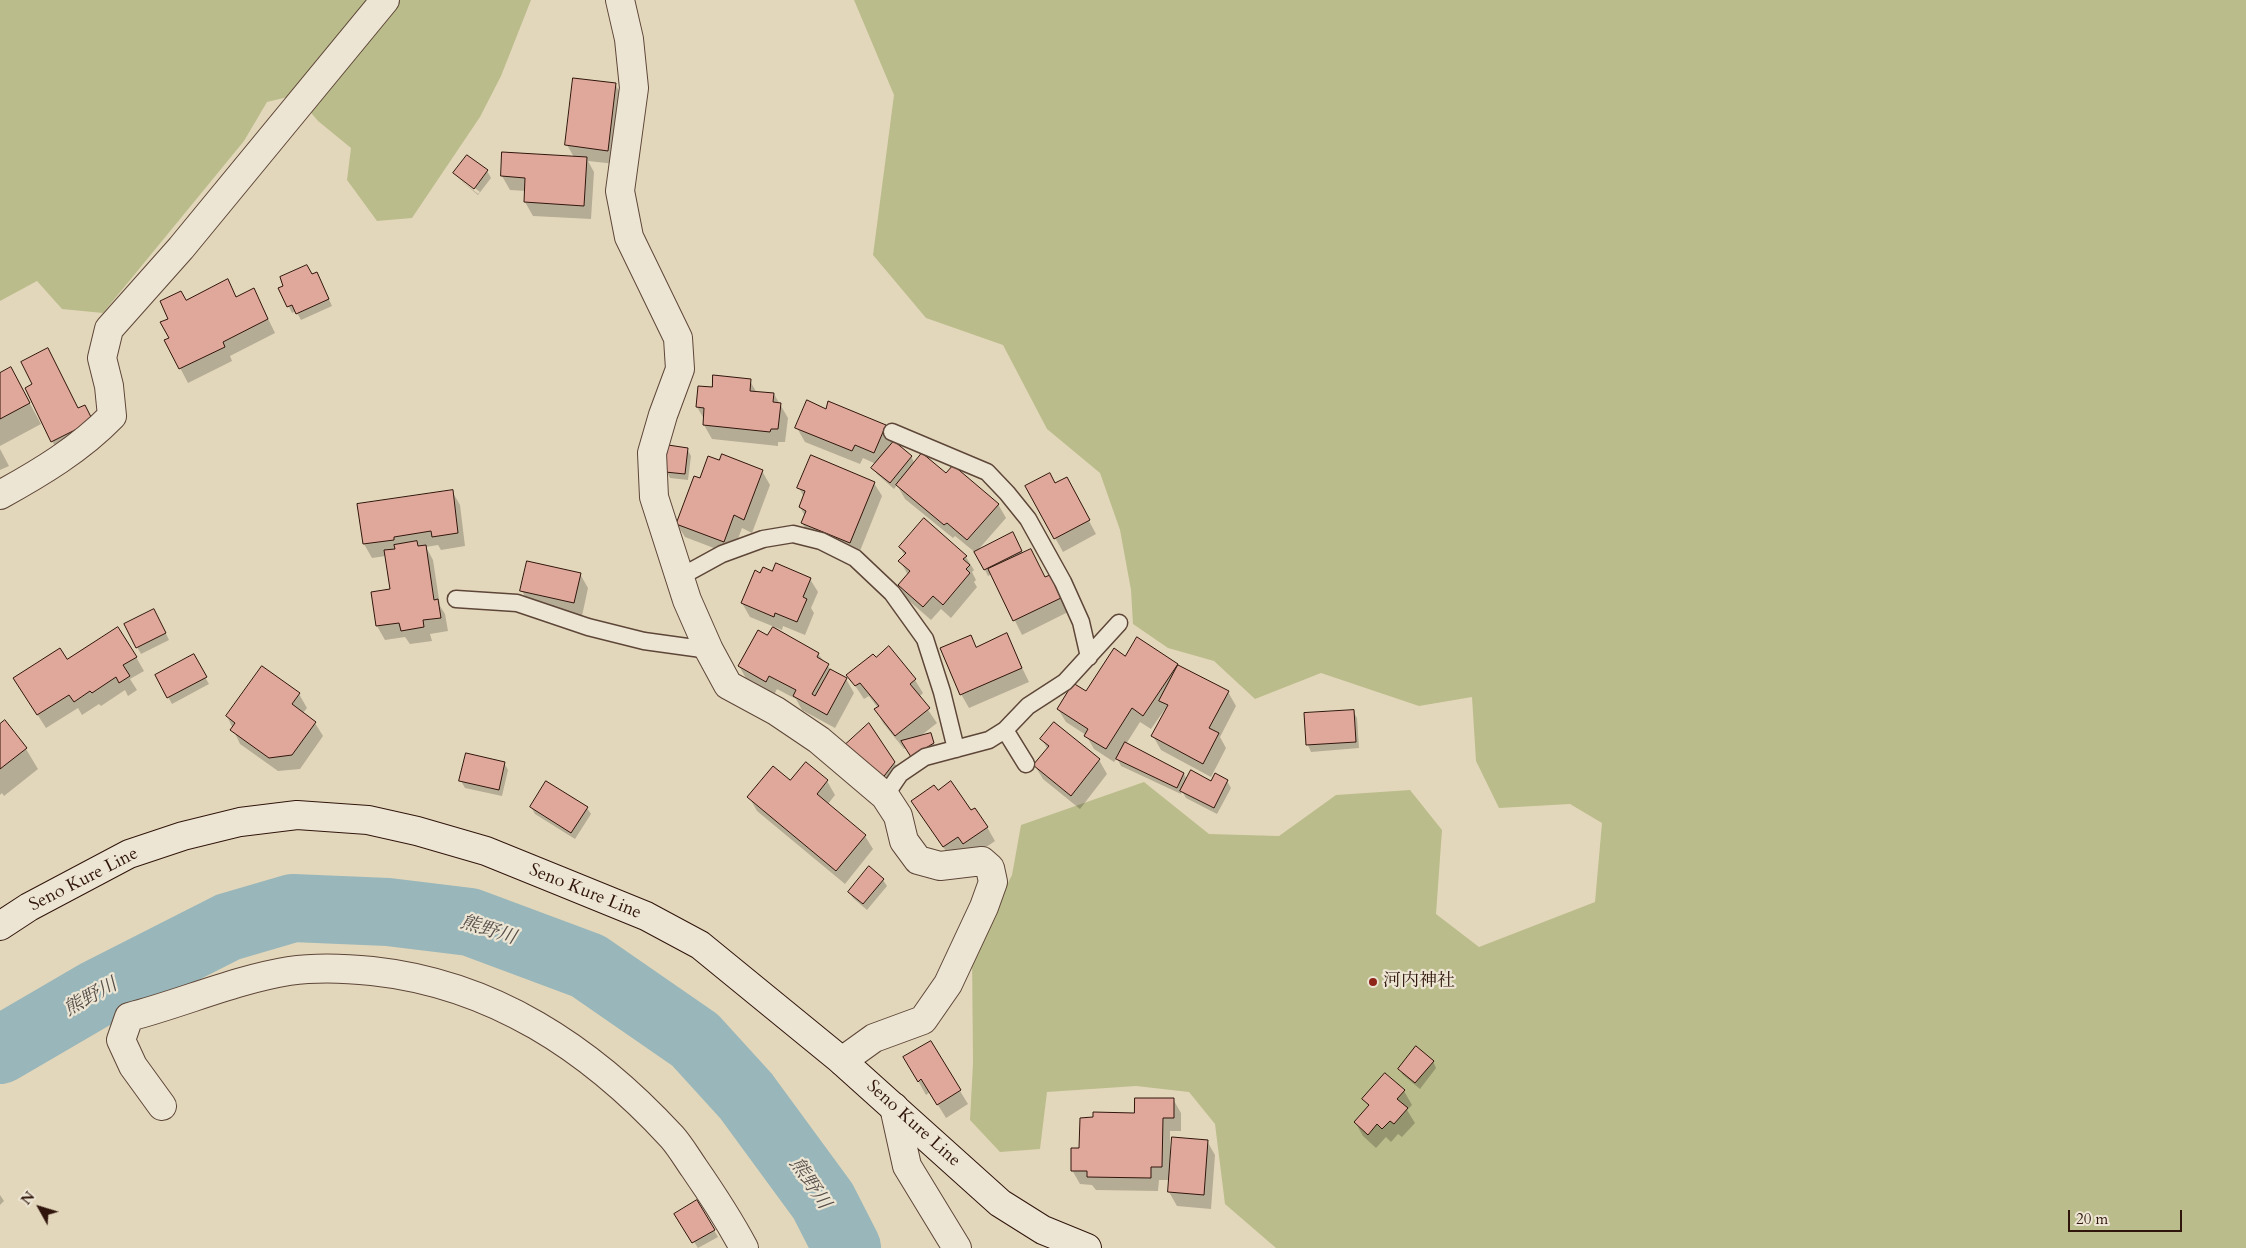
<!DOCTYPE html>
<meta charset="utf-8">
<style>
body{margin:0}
#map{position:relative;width:2246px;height:1248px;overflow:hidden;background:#e3d7bb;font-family:Cardo,serif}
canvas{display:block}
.north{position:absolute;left:15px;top:1183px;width:50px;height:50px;-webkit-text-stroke:4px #ede5d3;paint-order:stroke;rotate:309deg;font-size:14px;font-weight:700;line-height:20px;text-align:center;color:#30150c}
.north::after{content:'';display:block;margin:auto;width:18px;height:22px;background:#30150c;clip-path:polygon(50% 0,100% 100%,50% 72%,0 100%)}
.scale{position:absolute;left:2068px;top:1210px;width:114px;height:22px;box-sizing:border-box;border:2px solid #30150c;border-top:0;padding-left:6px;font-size:15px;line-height:18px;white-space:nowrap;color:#30150c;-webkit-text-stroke:4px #ede5d3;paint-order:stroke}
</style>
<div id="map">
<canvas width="2246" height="1248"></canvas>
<div class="north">N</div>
<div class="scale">20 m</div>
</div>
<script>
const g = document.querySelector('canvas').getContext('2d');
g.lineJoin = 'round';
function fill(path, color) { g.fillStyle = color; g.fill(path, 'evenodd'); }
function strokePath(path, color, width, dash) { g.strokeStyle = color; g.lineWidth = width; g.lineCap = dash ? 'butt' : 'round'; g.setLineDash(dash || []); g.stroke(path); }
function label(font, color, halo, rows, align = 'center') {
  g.font = font + ' Cardo,"Noto Serif JP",serif'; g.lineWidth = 4.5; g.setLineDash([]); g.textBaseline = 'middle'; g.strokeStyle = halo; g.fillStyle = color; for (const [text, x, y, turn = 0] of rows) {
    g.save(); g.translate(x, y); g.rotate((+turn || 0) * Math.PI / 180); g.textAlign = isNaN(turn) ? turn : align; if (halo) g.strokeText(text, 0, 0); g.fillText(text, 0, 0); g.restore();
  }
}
fill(new Path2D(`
 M0,0H531L501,76L480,117L412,218L377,221L347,180L351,148L318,121L296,95L267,102L244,141L103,313L62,309L37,281L0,301Z
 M854,0H2246V1248H1276L1225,1204L1215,1124L1189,1092L1136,1086L1047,1092L1040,1149L1000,1152L970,1120L973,1063L972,954L1012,875L1021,825L1144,782L1209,834L1279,836L1336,795L1410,790L1442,830L1436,914L1479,947L1595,902L1602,823L1570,804L1499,808L1476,761L1472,697L1419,706L1321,673L1255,699L1214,661L1168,648L1133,624L1131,590L1120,530L1100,473L1047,429L1003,345L926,318L873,255L894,95Z`), '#bbbc8b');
fill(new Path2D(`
 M615,84L623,98L616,164L588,161L594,172L591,219L533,216L525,202L526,191L510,190L502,176L574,157L567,145Z
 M467,156L487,171L491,178L478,195L459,179L455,173ZM458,175L480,192L478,194L458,178Z
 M312,276L320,280L332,306L301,320L296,311L292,313L280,288Z
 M227,281L237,298L261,304L275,333L230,356L232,361L188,383L166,341L170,339V319L186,301Z
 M0,374L22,389L41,424L0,446Z
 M750,381L757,393L774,394L788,418L785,442H778V446L712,439L704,425V419L697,407Z
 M78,410L92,420L60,455L52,441Z
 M827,410L885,426L893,440L890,446L911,456L915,464L946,475L998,504L1006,518L977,551L1016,540L1023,554L1045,578L1050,576L1068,612L1022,635L992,574L988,576L977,554L955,536L953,538L905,499L897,485L894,489L877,474L873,468L876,464L863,458L860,464L805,442L797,428Z
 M0,449L9,466L0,470Z
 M687,449L691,456L688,480L670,478L667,472Z
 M762,471L770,485L752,533L742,528L732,555L685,537L677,524L701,480Z
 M874,483L882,496L858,556L810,536L802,523L805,516L800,507L804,497L799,488Z
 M1055,485L1074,493L1096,534L1063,552L1027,487Z
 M452,491L460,505L465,546L441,550L438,545L426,547L433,560L440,606L445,614L448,631L430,634L432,641L410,644L405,637L385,640L377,626L373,593L391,590L386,556L372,558L364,544L358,505Z
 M900,547L966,557L974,570L972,572L976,580L974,582L977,587L951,618L941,609L931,620L907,599L899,585L908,575L900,561L905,556Z
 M773,572L810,579L818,592L811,608L814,613L805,635L783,626L782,630L750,617L742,603L761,574Z
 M580,574L588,588L582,616L530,605L522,591Z
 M158,617L169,640L141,654L137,647Z
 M774,627L818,654L832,671L846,679L854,693L835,728L802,710L796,699L777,689L774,695L747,680L739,666L768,637Z
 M1006,635L1029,682L969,708L961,694L970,636L977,648Z
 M193,656L209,684L172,704L156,675Z
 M136,657L144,671L130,679L137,690L128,696L125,690L101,706L99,704L82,715L78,708L46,728L23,692L66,661Z
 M1125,658L1177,665L1228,692L1236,706L1220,737L1226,748L1211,777L1161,750L1153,736L1166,710L1165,709L1151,729L1140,722L1126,744L1184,774L1187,780L1212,782L1227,781L1231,788L1217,814L1186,798L1182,791L1181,794L1121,766L1117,758L1114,762L1094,749L1086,735L1066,722L1058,709L1086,693Z
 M848,675L915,680L923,693L919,697L937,723L918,738L930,734L937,750L906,747L904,749L883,723L876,710L878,708L869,696L864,699Z
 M299,694L307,708L303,713L315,723L323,736L300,769L278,771L240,744L227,716Z
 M1353,711L1357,718L1359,748L1311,752L1308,745L1306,714Z
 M0,726L26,749L38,769L4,796L2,793L0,795Z
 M1042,739L1099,760L1107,774L1080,809L1043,779L1035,766L1048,750Z
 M851,751L894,762L898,769L885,786Z
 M504,763L508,770L502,796L465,788L461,781Z
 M827,781L835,795L828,804L865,836L873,849L845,884L757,811L749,797L790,782Z
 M938,792L971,812L987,827L995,841L972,857L952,860L912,801Z
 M531,807L587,808L591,814L575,839L535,814Z
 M883,880L887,886L867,910L853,898L849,892Z
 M905,1058L960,1091L968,1104L946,1118L930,1092L926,1095Z
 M1433,1061L1436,1068L1420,1089L1403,1075L1399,1069Z
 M1404,1091L1412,1105L1407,1110L1415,1123L1402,1137L1398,1134L1391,1142L1386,1137L1376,1148L1363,1136L1355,1122L1369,1107L1364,1099Z
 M1173,1099L1181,1113V1131H1170V1161L1207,1141L1215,1155L1211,1209L1177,1206L1169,1192L1170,1180H1159L1158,1191L1096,1190L1092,1185L1080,1184L1072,1170L1080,1149L1136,1114Z
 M0,1195L4,1201L0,1205Z
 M697,1202L718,1237L698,1248L676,1214Z`), '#0003');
strokePath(new Path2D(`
 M0,1050L96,994L228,927L293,908L388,912L470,922L588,966L695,1040L746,1096L823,1201L847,1248`), '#99b7ba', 68);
const building = new Path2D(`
 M573,78L616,83L608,151L565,145Z
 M502,152L587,157L584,206L524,202L525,178L501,176Z
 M467,155L488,170L474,189L453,173Z
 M307,265L312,274L317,272L329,299L296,314L292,305L287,307L278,288L283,286L280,277Z
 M228,279L236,297L254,288L268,319L223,342L225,347L179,369L164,340L169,338L160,322L168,319L160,301L181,291L186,300Z
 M48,348L78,408L85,405L93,421L51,442L25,388L32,384L21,362Z
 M11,367L30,403L0,419V373Z
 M713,375L751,379L750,391L774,393L773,402L781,403L778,429H771L770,432L703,425L704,408L696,407L698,386L712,387Z
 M807,400L826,409L828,401L886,425L874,453L855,445L852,451L795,428Z
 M894,441L912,456L890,483L871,468Z
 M668,445L688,448L685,474L665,472Z
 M922,453L946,473L953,465L999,504L967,540L947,523L944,525L896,485Z
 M722,454L763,470L744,520L734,515L724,542L676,524L694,476L700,478L708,456L719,460Z
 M811,455L875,482L850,543L801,523L806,511L799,507L805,491L797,488Z
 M1050,473L1055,483L1067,477L1090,520L1054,539L1025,486Z
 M453,490L458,533L432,537L431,531L394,537V540L363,544L357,504Z
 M924,518L967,556L963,559L970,565L966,569L970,573L943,605L933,596L923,607L898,585L910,571L898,561L906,553L899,547Z
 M1013,532L1022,551L984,570L974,552Z
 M417,541L418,546L426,545L434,600L438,599L441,618L423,620L424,627L401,631L399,623L376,626L371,592L390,589L384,550L395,549L394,545Z
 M1031,549L1045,577L1050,575L1061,598L1013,621L988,569Z
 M527,561L581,573L574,603L520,591Z
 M776,563L811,578L803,597L807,599L797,622L775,613L774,617L741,603L755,570L760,573L763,567L772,571Z
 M154,609L166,633L136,648L124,624Z
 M118,627L137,657L123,665L130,676L119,683L116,677L92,693L90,691L74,702L69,695L37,715L13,678L60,648L67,659Z
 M773,627L819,653L817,657L829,664L812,694L815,696L830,669L847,678L827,715L793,696L796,690L769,676L766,682L738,666L758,630L767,635Z
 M1007,633L1022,668L960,695L940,648L971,635L976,647Z
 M1137,637L1178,664L1143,716L1132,708L1106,749L1084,736L1088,729L1057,709L1073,683L1086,691L1114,648L1125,656Z
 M889,646L916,679L910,684L930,708L895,736L874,709L879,706L860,683L855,686L846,675L873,654L876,657Z
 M194,654L207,677L167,698L155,675Z
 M1178,665L1229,691L1209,728L1219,733L1203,764L1151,736L1168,705L1159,701Z
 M262,666L300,693L292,704L316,722L292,755L269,758L230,730L235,723L226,716Z
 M1354,710L1356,742L1306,745L1304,713Z
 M5,720L27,748L0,769V724Z
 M1054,722L1100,759L1071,796L1033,765L1049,746L1040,739Z
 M869,723L895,762L881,780L845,745Z
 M931,733L934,743L911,757L901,741Z
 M1125,742L1184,773L1177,788L1116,759Z
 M466,753L505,762L499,790L459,781Z
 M806,762L828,780L817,794L866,835L836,871L747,797L773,766L790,780Z
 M1191,770L1211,781L1215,773L1228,780L1214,808L1180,791Z
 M546,781L588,807L571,833L530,807Z
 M951,781L971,810L975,808L988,827L963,844L958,837L943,847L911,801L934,785L938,790Z
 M869,866L884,879L863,904L848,892Z
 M931,1041L961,1090L937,1105L921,1079L918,1082L903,1057Z
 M1416,1046L1434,1061L1415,1083L1398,1069Z
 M1385,1073L1405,1090L1397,1099L1408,1108L1394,1124L1390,1121L1382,1129L1377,1124L1368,1135L1354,1122L1369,1105L1362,1099Z
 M1135,1098H1174V1118H1163L1162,1167H1151V1178L1087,1177V1171H1071V1148H1079L1080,1118L1093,1117V1112L1134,1113Z
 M1172,1137L1208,1140L1204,1195L1168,1192Z
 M697,1200L715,1230L692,1243L674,1214Z`);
fill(building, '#e0a89a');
strokePath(building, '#30150c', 1);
const lane = new Path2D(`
 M892,432L987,472L1007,493L1028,519L1063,582L1081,622L1089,657
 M680,577L722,554L763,539L793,534L821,541L855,558L892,593L925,639L942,692L956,749
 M456,599L517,603L588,627L644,641L709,650
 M1005,730L1026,764
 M885,796L900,774L925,757L989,740L1005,730L1028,706L1065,682L1119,623`);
const street = new Path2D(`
 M620,0L629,39L634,88L620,191L629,237L678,338L680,369L663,415L652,453L654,497L687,600L709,650L728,685L776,711L819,740L885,796L898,816L904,841L918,860L940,866L982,861L990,868L993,882L984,907L948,984L923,1020L874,1038L842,1061
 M0,495C40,473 80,449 112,416L109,386L102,358L109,329L181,248L385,0
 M162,1106L133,1066L121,1040L129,1017C183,1003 234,980 289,971C316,967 344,968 372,971C493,984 590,1048 672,1137C680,1146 687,1158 694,1168C712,1194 729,1220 744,1248
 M894,1107L907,1166L957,1248`);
const secondary = new Path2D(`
 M0,926L29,907L129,854L183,836L240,822L297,815L368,820L417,831L486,851L560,881L646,916L700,945L842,1061L1000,1203L1043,1230L1087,1248`);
strokePath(lane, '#5d4638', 19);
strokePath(street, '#5d4638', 30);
strokePath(secondary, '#30150c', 30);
strokePath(lane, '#ede5d3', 16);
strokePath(street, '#ede5d3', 28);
strokePath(secondary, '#ede5d3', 28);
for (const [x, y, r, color] of [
 [1373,982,5,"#8f2418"]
]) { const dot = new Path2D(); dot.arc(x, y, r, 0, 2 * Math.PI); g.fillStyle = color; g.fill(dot); strokePath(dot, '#ede5d3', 2); }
label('18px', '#30150c', '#ede5d3', [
 ["Seno Kure Line",84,880,-27],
 ["Seno Kure Line",585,892,22],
 ["Seno Kure Line",913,1124,42]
]);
label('18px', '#30150c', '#ede5d3', [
 ["河内神社",1383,982]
], 'left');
label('italic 19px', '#554e49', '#ede5d3', [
 ["熊野川",488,931,17],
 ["熊野川",91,998,-29],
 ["熊野川",809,1184,56]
]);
</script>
